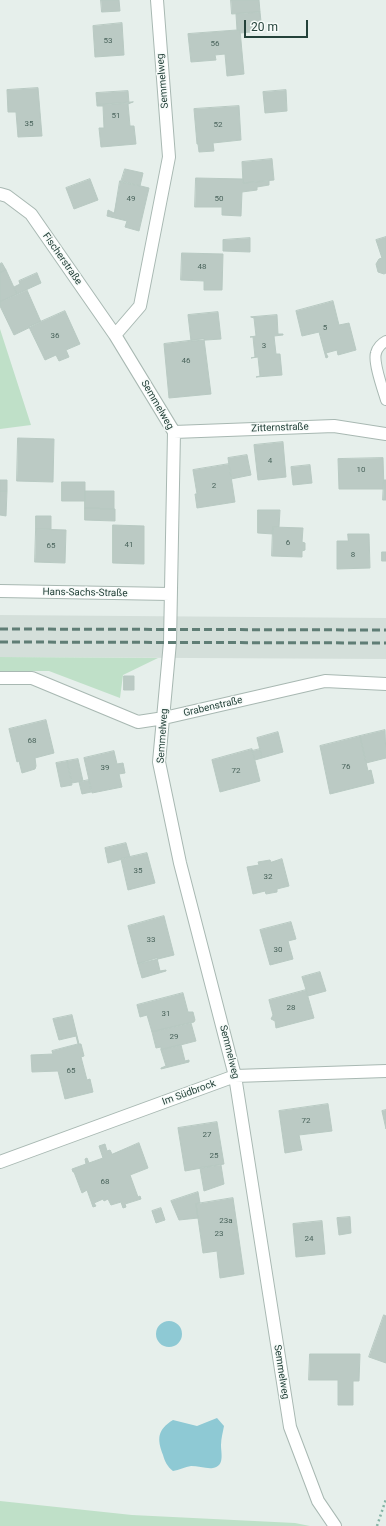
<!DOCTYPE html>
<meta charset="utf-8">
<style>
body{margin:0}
#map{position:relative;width:386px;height:1526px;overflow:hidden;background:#e6efeb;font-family:Roboto,sans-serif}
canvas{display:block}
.scale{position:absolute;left:244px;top:20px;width:64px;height:18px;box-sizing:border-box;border:2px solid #24423a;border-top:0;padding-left:5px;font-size:12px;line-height:14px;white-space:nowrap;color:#24423a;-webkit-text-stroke:3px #f7fbf9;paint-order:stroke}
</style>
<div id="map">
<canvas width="386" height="1526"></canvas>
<div class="scale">20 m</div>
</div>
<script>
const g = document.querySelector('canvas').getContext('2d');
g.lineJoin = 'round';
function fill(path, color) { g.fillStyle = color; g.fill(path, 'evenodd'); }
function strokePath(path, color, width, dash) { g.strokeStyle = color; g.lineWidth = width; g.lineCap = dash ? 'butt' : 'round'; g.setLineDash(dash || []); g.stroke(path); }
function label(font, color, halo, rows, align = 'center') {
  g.font = font + ' Roboto,sans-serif'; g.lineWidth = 3; g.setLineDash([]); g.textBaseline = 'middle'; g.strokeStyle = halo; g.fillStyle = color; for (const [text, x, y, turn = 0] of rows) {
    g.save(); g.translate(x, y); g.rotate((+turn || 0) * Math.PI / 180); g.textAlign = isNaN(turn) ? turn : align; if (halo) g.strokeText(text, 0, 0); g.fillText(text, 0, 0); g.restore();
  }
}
fill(new Path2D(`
 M0,615L386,618V659L0,657Z`), '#d4dfda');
fill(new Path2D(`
 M0,329L31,425L0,429Z
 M0,657L158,658L123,675L120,698L49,671H0Z
 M0,1501L132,1515L295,1523L310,1526H0Z`), '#bfe0c8');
fill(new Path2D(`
 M156 1334a13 13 0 1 1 26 0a13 13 0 1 1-26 0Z
 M217,1418L224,1426C223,1432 221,1438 221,1445C221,1453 225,1466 213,1468C207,1469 198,1466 191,1466C185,1467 179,1470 173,1471C167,1466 165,1462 163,1455C157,1439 157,1430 173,1420L197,1426Z`), '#8ec9d4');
const building = new Path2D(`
 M101,0H119L120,11L102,12Z
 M231,0H259L260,12L232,14Z
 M260,12L262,31L240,33V30H237L236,14Z
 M122,23L124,55L95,57L93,26Z
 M237,30H240L244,74L227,76L225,54L215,55L216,60L191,62L188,34Z
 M38,88L42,136L18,137L16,112H8L7,90Z
 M286,90L287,111L265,113L263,92Z
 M128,91L129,103L97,105L96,93Z
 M133,102L128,104L130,126H134L136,144L101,147L99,128H104L103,106H97V105Z
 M239,106L241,140L213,143L214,151L199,152L198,144H197L194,109Z
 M272,159L274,180L243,183L242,162Z
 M125,169L143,173L140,186L121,182Z
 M196,178L243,179V183L269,181V185L257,187V190L242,192L241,216L222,215V207H195Z
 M90,179L98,200L74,209L66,188Z
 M120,181L149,188L139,231L125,227L127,221L107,216L108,210L114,213Z
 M386,237V273L384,274L378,272L376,264L379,259L382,258L376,240Z
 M250,238V252L223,251V240Z
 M182,253L223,254L222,290H204V281L181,280Z
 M2,263L6,270L0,273V264Z
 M6,270L17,294L0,302V273Z
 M37,273L41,283L17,294L14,287L20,284L19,281Z
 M27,290L41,322L14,335L0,306V302Z
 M333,301L339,325L349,323L356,350L338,355L337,350L326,353L328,357L326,358L319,332L302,336L296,311Z
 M65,311L80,344L66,350L69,357L59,361L56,355L45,360L29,327Z
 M218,312L221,339L191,341L188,315Z
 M277,315L278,334H283V335L274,336L276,354H280L282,375L256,377L260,376L258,357L251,358L255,357L253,337H250L256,336L254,318L251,317Z
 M204,339L211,394L169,398L164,344Z
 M18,438L54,439L53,482L17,481Z
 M283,442L286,477L258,480L254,445Z
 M247,455L251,475L231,479L228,458Z
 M383,458L384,489H339L338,459Z
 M229,464L235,502L197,508L195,494H197L193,470Z
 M310,465L312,483L293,485L291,467Z
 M0,480H7V491H0Z
 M384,480H386V500H383Z
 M62,482H85V501H62Z
 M0,491H7L6,516L0,515Z
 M85,491H114V509L85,508Z
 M85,508L115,509V521L85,520Z
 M258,510H280L279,527H273V534L258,533Z
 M36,516H51V529H36Z
 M113,525L144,526V564L113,563Z
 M273,527L303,528L302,542L305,543V550L302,551V557L272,556Z
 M36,529L66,530L65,563L35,562Z
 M348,534H369L370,568L337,569V541H348Z
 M382,552H386V561H382Z
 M124,676H134V690H124Z
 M46,720L54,753L35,758L36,766L35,769L22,773L19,761L17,762L9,729Z
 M385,730L386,758L366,763L360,736Z
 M278,732L283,752L262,758L257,738Z
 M360,736L368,771L371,770L374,783L330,794L320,746Z
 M252,749L260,781L220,792L212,760Z
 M260,749L262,758L255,760L252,751Z
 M114,751L117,764L123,763L125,773L119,774L122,787L92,793L84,758Z
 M78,759L83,781L72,783L67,761Z
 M67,761L72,785L61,787L56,763Z
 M89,780L91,792L82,794L79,782Z
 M126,843L130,857L108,863L105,848Z
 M147,853L155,883L128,890L121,859Z
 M282,859L289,886L277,889V892L266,894L265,891L253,894L247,867L259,865L258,862L270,860L271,862Z
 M164,916L174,955L138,964L128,926Z
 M291,922L296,939L288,941L293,959L270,965L260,930Z
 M157,958L160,971L166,970V971L142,978L138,964Z
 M320,972L326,991L308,996L302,977Z
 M306,990L314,1018L276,1028L275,1021L271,1019L273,1015L269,1000Z
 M183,993L188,1012H193L195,1020L194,1022L152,1032L147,1015L140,1017L137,1005Z
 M72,1015L79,1044H78L76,1036L59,1040L53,1019Z
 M191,1023L196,1041L161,1050V1047L156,1048L152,1032Z
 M78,1044H81L84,1056L81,1057L87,1080L90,1079L93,1092L65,1099L58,1071L32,1072L31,1055L53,1054L52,1051Z
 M181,1045L185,1061L189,1060V1062L161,1069V1068L166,1066L161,1050Z
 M328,1104L332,1131L299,1135L302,1150L285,1153L279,1111Z
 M386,1110V1129L382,1111Z
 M217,1122L224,1164L185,1171L178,1128Z
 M139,1143L148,1168L130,1175L138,1197L140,1196L141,1199L125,1204L126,1207L123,1208L121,1202L111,1205L108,1199L104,1201L103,1199L94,1203L96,1206L93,1207L87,1190L82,1193L74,1172H73L72,1169L86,1164L85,1159L87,1158L89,1163L103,1158L99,1146L105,1144L107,1151L110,1150L112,1154Z
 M221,1165L224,1184L204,1191L200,1168Z
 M198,1192L200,1203L196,1204L198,1218L179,1220L171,1201Z
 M233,1198L244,1274L220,1278L217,1251L203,1253L196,1204Z
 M161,1208L165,1220L156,1223L152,1211Z
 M350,1217L351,1233L339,1235L337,1218Z
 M322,1221L325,1254L296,1257L293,1224Z
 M384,1315L386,1316V1363L369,1357Z
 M310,1354H360L359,1381H353V1405H338V1380H309Z`);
fill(building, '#bbcac4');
strokePath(building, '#b8c9c2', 1);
const service = new Path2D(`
 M386,341C382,343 377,348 376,353C373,362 383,390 386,400`);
const minor = new Path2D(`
 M0,194L7,196L31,214L115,335L174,432L170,642L159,762L180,863L235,1076L290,1427L318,1501L335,1526
 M115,335L140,306L169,157L157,0
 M174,432L334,426L386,434
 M0,591L170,594
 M0,678H32L138,722L164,718L325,681L386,684
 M0,1162L235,1076L386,1071`);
strokePath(service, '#a8b8b2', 12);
strokePath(minor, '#a8b8b2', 14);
strokePath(new Path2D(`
 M377,1526L386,1499`), '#86b3a5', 2.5, [2, 3]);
strokePath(service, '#fff', 10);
strokePath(minor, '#fff', 12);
strokePath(new Path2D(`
 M0,629L386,630
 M0,642L386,643`), '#5f7d75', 3, [8, 4]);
label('8px', '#4a645c', null, [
 ["53",108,41],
 ["56",215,44],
 ["51",116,116],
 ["35",29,124],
 ["52",218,125],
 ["49",131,199],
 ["50",219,199],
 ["48",202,267],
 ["5",325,328],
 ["36",55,336],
 ["3",264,346],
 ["46",186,361],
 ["4",270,461],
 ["10",361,470],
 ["2",214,486],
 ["6",288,543],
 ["41",129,545],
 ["65",51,546],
 ["8",353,555],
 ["68",32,741],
 ["76",346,767],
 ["39",105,768],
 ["72",236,771],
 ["35",138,871],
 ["32",268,877],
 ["33",151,940],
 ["30",278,950],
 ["28",291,1008],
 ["31",166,1014],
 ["29",174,1037],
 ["65",71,1071],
 ["72",306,1121],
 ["27",207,1135],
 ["25",214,1156],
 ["68",105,1182],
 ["23a",226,1221],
 ["23",219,1234],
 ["24",309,1239]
]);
label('10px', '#24423a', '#f7fbf9', [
 ["Semmelweg",163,81,-95],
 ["Fischerstraße",62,259,55],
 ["Semmelweg",157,405,60],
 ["Zitternstraße",280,428,-2],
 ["Hans-Sachs-Straße",85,593,1],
 ["Grabenstraße",213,707,-13],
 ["Semmelweg",163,736,-86],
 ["Semmelweg",229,1052,76],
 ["Im Südbrock",189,1093,-20],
 ["Semmelweg",281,1372,81]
]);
</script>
